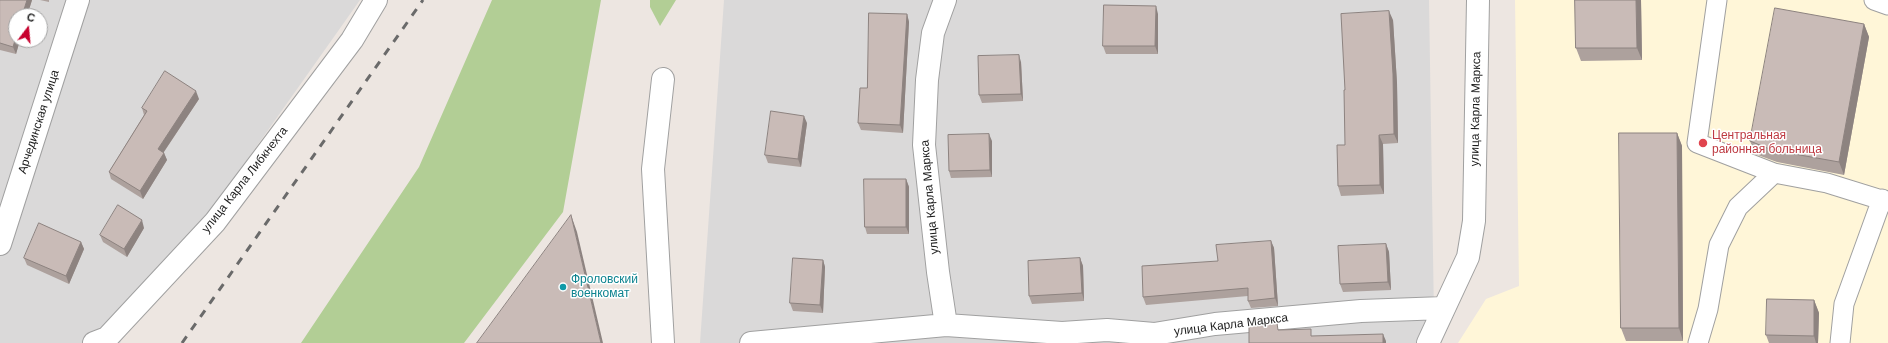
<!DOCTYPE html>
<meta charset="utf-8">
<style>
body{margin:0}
#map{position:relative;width:1888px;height:343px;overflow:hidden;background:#ede6e1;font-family:Arial,sans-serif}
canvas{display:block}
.north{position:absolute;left:8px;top:8px;width:40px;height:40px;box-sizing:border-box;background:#fff;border:1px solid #a4a4a4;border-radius:50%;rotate:16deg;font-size:11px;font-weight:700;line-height:16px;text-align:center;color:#1c1c1c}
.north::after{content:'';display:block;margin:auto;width:14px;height:18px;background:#c7002d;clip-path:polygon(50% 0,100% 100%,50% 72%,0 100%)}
</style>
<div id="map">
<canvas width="1888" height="343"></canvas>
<div class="north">С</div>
</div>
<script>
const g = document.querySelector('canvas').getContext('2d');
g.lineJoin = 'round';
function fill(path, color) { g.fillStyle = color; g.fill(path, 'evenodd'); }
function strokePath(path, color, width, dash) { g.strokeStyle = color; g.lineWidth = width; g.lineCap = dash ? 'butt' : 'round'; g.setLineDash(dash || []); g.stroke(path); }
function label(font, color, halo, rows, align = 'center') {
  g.font = font + ' Arial,sans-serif'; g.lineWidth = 3; g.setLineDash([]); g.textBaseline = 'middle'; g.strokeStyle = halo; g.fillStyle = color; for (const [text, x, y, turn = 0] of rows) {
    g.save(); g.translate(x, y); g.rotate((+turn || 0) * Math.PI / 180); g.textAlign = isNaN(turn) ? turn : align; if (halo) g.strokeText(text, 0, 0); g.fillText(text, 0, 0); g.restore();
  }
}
fill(new Path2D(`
 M0,0H360L126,331L120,343H0ZM16,16H40V40H16Z
 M724,0H1429L1434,318L1432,343H700Z`), '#dad9d9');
fill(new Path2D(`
 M1515,0H1888V343H1458L1486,299L1519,286Z`), '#fff6d8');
fill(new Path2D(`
 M492,0H601L563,212L464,343H301L419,167Z
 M650,0H676L660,26L650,7Z`), '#b2ce95');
const lane = new Path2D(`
 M1717,0L1697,143L1774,173L1827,183L1888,202
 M1874,0L1888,5
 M1698,343L1708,309L1719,245L1738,207L1774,173
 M1840,343L1844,304L1882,199`);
const street = new Path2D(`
 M945,0L933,33L927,80L924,145L938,272L946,325
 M663,79L653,169L663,343
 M0,244L78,0
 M94,343L107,338L215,222L352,40L376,0
 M751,343L946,325L1062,333L1107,330L1154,334L1215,324L1361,311L1444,308
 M1428,343L1468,257L1474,221L1478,0`);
strokePath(lane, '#a0a0a0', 21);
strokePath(street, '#a0a0a0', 24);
strokePath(lane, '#fff', 19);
strokePath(street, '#fff', 22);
strokePath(new Path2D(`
 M182,343L423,0`), '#6a6a6a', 3, [8, 8]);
fill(new Path2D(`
 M0,0H32L27,16H16V40H20L16,54L0,50Z
 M40,0H49V2Z
 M1575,0H1641L1642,60L1581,61L1576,48Z
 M907,14L909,22L903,133L861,130L858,123L867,88Z
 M1158,14V54H1106L1103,46Z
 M1393,20L1397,83L1398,143L1383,144L1384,194L1341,196L1338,186L1345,145V90Z
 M1864,24L1869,37L1844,175L1777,162L1755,154L1750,141Z
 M1021,62L1023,101L982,103L979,95Z
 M199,99L164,152V153L167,160L143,199L111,179L109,172L144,115L142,108Z
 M807,123L801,167L768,163L765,155Z
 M1677,133L1682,146L1683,341H1626L1621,328Z
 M992,141V177L951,178L949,171Z
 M906,179L909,187V234H867L865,227Z
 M144,228L127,257L103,242L100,235Z
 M1271,241L1274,248L1278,306L1251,308L1248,301V296L1146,305L1143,297L1218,261Z
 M81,242L84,249L69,284L27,265L24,258Z
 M1386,244L1389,252L1391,290L1343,292L1340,284Z
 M1080,258L1083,266L1084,301L1032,304L1029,296Z
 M823,260L825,267L823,313L793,311L790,303Z
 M1814,300L1819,313L1818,343H1769L1766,335Z`), '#ada19d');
fill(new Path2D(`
 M27,0H32L27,16H22Z
 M1636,0H1641L1642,60L1637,48Z
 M1156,6L1158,14V54L1155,46Z
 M1389,11L1393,20L1397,83L1398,143L1394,134Z
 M907,14L909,22L903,133L900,125Z
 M1864,24L1869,37L1844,175L1839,162Z
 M16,37V40H20L16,54L13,47Z
 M1019,55L1021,62L1023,101L1021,94Z
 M196,91L199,99L161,156L158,149Z
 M804,116L807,123L801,167L798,159Z
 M1677,133L1682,146L1683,341L1679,328Z
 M989,134L992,141V177L990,170Z
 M1379,135L1383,144L1384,194L1380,185Z
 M164,153L167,160L143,199L140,191Z
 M906,179L909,187V234L906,227Z
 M571,215L577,232L603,343H601Z
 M142,220L144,228L127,257L124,249Z
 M1271,241L1274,248L1278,306L1275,298Z
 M81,242L84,249L69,284L66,276Z
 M1386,244L1389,252L1391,290L1388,282Z
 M1080,258L1083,266L1084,301L1082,293Z
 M823,260L825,267L823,313L820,305Z
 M1814,300L1819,313L1818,343H1816L1814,336Z
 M1383,334L1386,341V343H1383Z`), '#8d8380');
const building = new Path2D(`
 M0,0H27L22,16H16V37L13,47L0,43Z
 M1575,0H1636L1637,48H1576Z
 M1104,5L1156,6L1155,46H1103Z
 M1775,8L1864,24L1839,162L1772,150L1750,141Z
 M1389,11L1393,74L1394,134L1379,135L1380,185L1338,186L1337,145H1345L1344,90H1345L1341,14Z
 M869,13L907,14L900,125L858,123L860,88H867Z
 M1019,55L1021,94L979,95L978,56Z
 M165,71L196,91L158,149L164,153L140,191L109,172L147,111L142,108Z
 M771,111L804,116L798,159L765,155Z
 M1619,133H1677L1679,328H1621Z
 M989,134L990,170L949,171L948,135Z
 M864,179H906V227H865Z
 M118,205L142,220L124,249L100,235Z
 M571,215L601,343H477Z
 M39,223L81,242L66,276L24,258Z
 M1271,241L1275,298L1248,301V288L1143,297L1142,266L1218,261L1216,245Z
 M1386,244L1388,282L1340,284L1338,246Z
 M793,258L823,260L820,305L790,303Z
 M1080,258L1082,293L1029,296L1028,261Z
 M1767,299L1814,300V336L1766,335Z
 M1277,323L1278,330L1311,329V336L1383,334V343H1249V326Z`);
fill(building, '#c9bbb7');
strokePath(building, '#8d8380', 1);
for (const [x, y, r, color] of [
 [1703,143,5,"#e0444e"],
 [563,287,4,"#0f9aa8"]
]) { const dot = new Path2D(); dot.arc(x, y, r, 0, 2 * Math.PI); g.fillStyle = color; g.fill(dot); strokePath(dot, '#fff', 1.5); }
label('12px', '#1c1c1c', '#fff', [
 ["улица Карла Маркса",1476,109,-89],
 ["Арчединская улица",39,122,-72],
 ["улица Карла Либкнехта",245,180,-52],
 ["улица Карла Маркса",930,197,-95],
 ["улица Карла Маркса",1231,325,-7]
]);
label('12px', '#be3a42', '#fff', [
 ["Центральная",1712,136],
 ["районная больница",1712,150]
], 'left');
label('12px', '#0d838f', '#fff', [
 ["Фроловский",571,280],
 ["военкомат",571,294]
], 'left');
</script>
